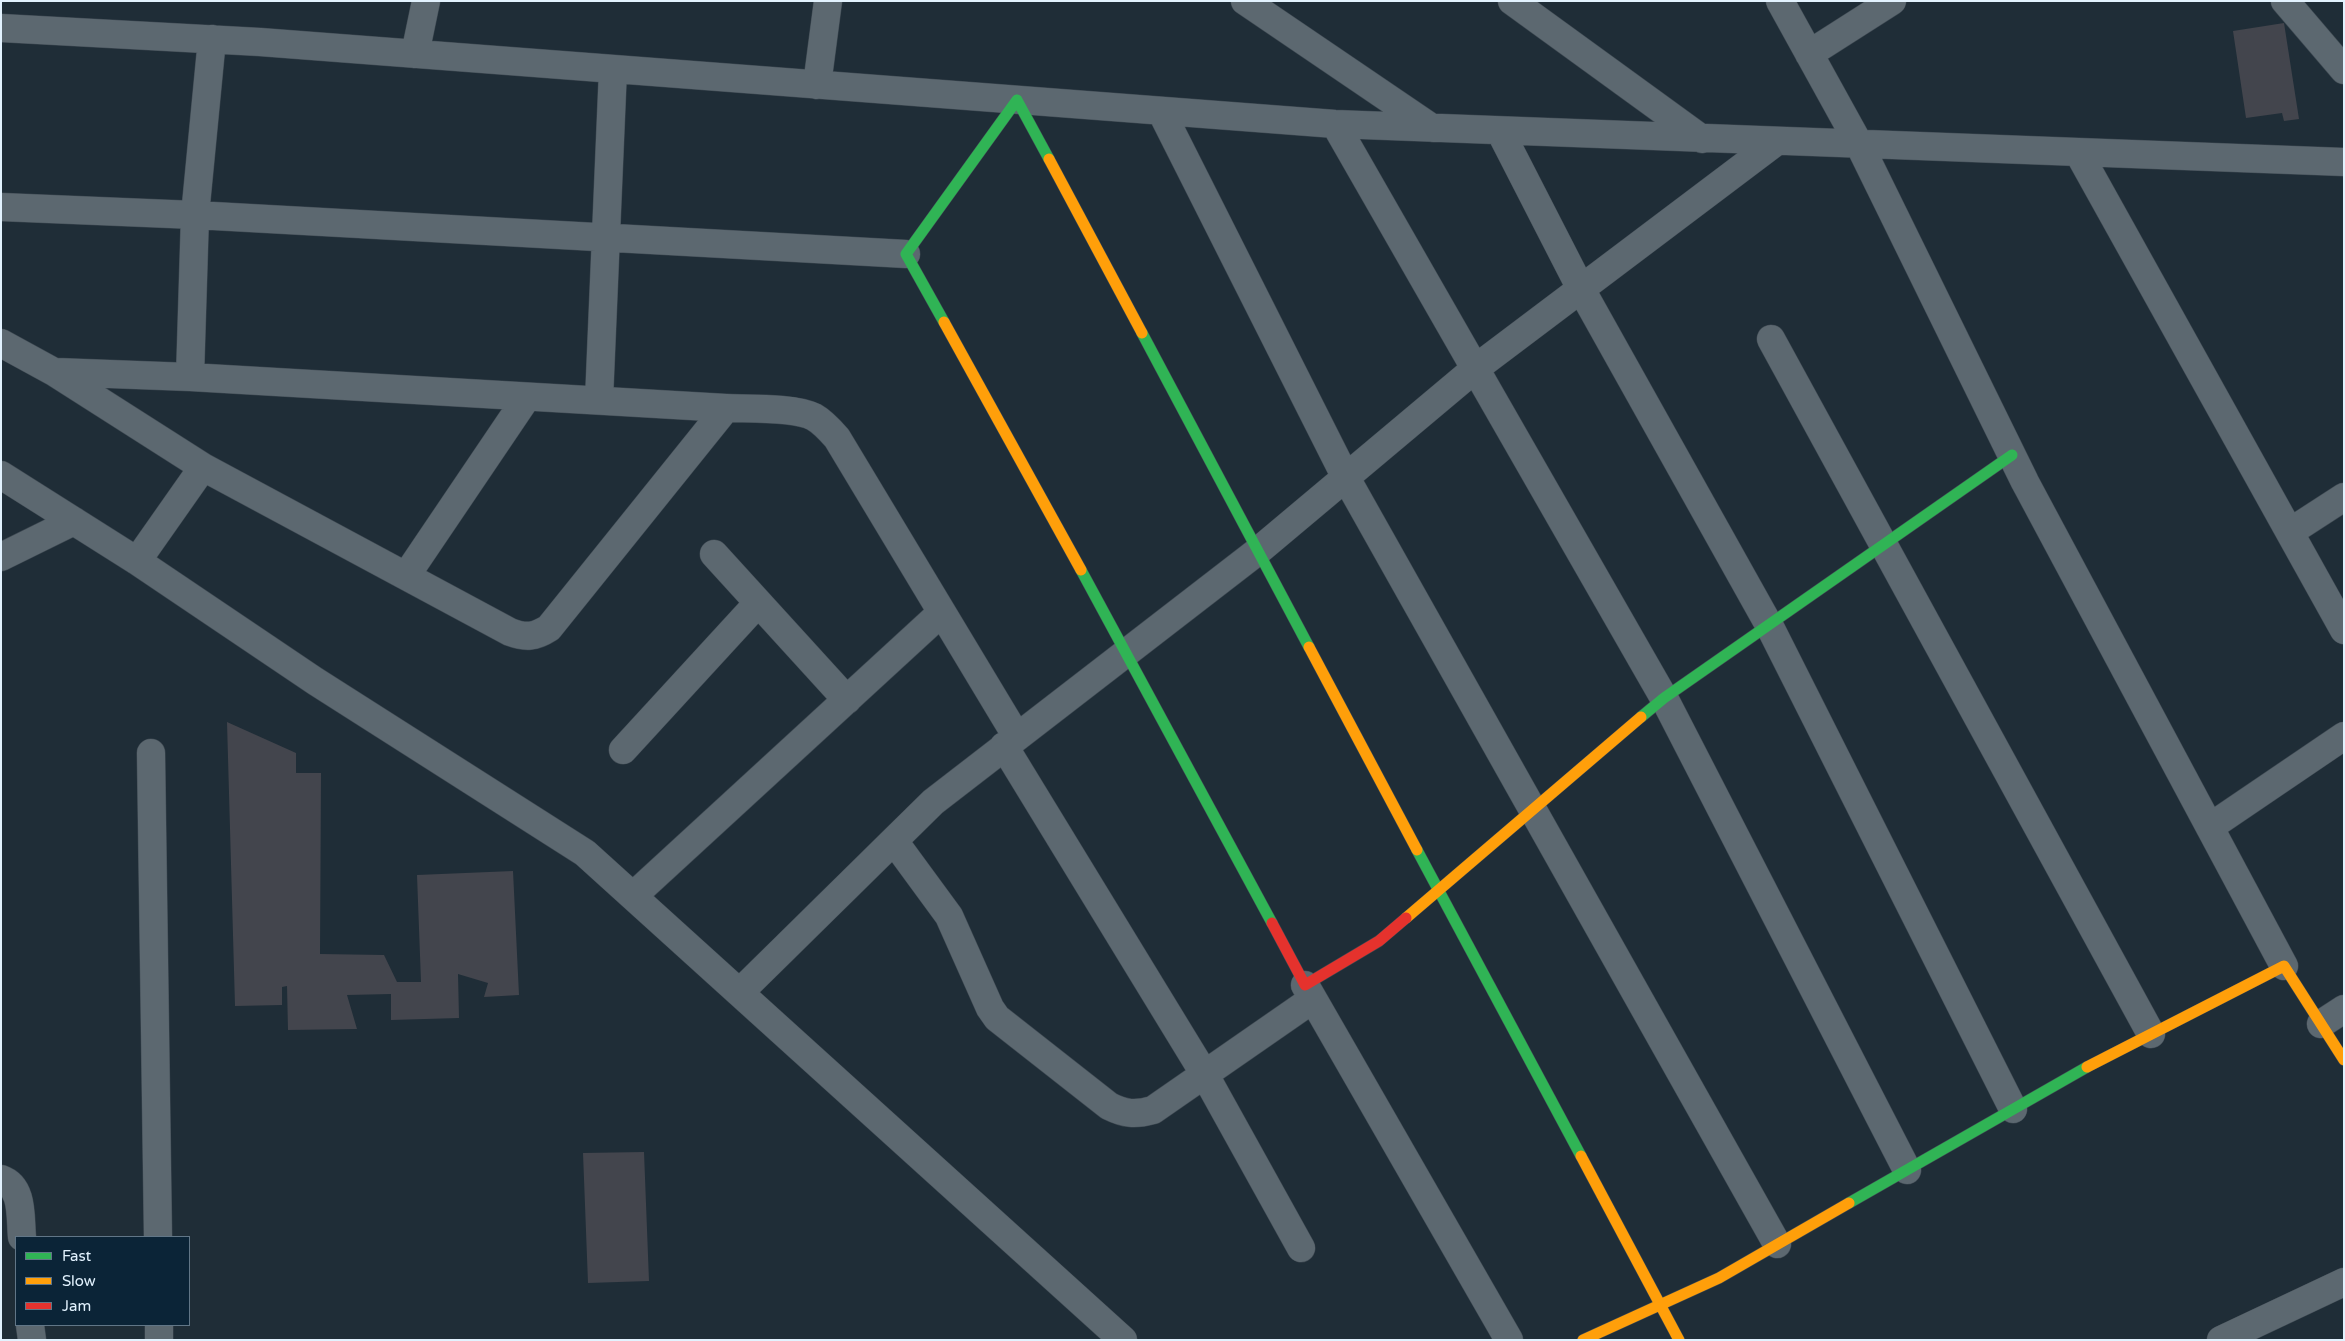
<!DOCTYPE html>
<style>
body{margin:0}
#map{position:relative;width:2345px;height:1341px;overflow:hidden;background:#1f2d37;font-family:"Varela Round",sans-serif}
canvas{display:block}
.frame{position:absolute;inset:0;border:2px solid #e2f2fe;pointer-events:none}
.legend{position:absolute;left:15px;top:1236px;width:175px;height:90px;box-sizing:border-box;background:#0b2437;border:1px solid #617687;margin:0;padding:6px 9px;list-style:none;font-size:15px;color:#e2f2fe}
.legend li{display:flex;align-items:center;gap:10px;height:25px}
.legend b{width:25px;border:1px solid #617687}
</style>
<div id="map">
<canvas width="2345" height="1341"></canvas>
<div class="frame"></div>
<ul class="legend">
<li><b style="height:6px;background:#30b455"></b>Fast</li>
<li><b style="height:6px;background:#ff9f0a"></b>Slow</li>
<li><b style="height:6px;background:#e5322d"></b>Jam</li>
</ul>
</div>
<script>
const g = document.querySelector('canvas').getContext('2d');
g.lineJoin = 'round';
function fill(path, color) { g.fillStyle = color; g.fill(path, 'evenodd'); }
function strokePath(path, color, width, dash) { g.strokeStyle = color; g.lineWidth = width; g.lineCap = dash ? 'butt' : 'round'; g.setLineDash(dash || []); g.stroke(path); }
fill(new Path2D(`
 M2284,23L2299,119L2284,121L2282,113L2246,118L2233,31Z
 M227,722L296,753V773H321L320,954L384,955L397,982H421L417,875L513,871L519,995L484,997L488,983L458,974L459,1018L391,1020V994L347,995L357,1029L288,1030L287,986L282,987V1005L235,1006Z
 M644,1152L649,1281L588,1283L583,1153Z`), '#43454d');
const street = new Path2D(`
 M1245,1L1432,128
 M1512,1L1702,139
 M1780,1L1859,144L2025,482L2284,966
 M2285,1L2344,70
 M1,28L260,42L1335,124L2344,162
 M415,54L426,1
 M1809,54L1892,1
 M817,85L828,1
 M1161,111L1345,476L1777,1244
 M1335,124L1664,698L1907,1170
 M1500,131L1581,289L1769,625L2013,1109
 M2078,152L2344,630
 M1,207L195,215L906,254
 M1771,339L2151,1034
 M1,343L54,372L203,467L137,561L315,681L585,853L1123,1340
 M56,372L190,377L726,408C748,409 795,407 814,417C823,422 830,430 837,438L1017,737
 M190,377L195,215L212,39
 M599,400L613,69
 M203,467L510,632C526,638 535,637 549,628L726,408
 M1,475L137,561
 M2290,532L2344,497
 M714,554L847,700
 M1,557L74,521
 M406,576L527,397
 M1004,746L1205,1075L1301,1248
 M623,750L758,603
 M151,753L158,1237
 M2210,827L2344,736
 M894,841L949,916L990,1008L997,1018L1109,1106C1125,1114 1135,1115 1153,1110L1313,999
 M633,896L941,613
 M1305,985L1509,1340
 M740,992L933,802L1258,551L1476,368L1777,141
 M2321,1024L2344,1009
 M1,1179C24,1187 20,1218 22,1237
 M30,1325L32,1340
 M159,1325V1340
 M2221,1340L2344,1282`);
const fast = new Path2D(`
 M944,322L906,254L1017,100L1049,159
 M1142,333L1309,647
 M1081,570L1272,923
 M1641,717L1664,698L2012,455
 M1417,850L1581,1156
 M1849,1203L2087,1067`);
const slow = new Path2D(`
 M1049,159L1142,333
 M944,322L1081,570
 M1309,647L1417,850
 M1406,918L1641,717
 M2087,1067L2284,966L2344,1060
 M1581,1156L1679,1340
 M1583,1340L1719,1278L1849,1203`);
const jam = new Path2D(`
 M1272,923L1305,985L1379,941L1406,918`);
strokePath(street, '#3e4952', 29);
strokePath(fast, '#3e4952', 12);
strokePath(slow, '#3e4952', 12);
strokePath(jam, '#3e4952', 12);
strokePath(street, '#5c6870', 28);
strokePath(fast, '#30b455', 11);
strokePath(slow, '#ff9f0a', 11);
strokePath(jam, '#e5322d', 11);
</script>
